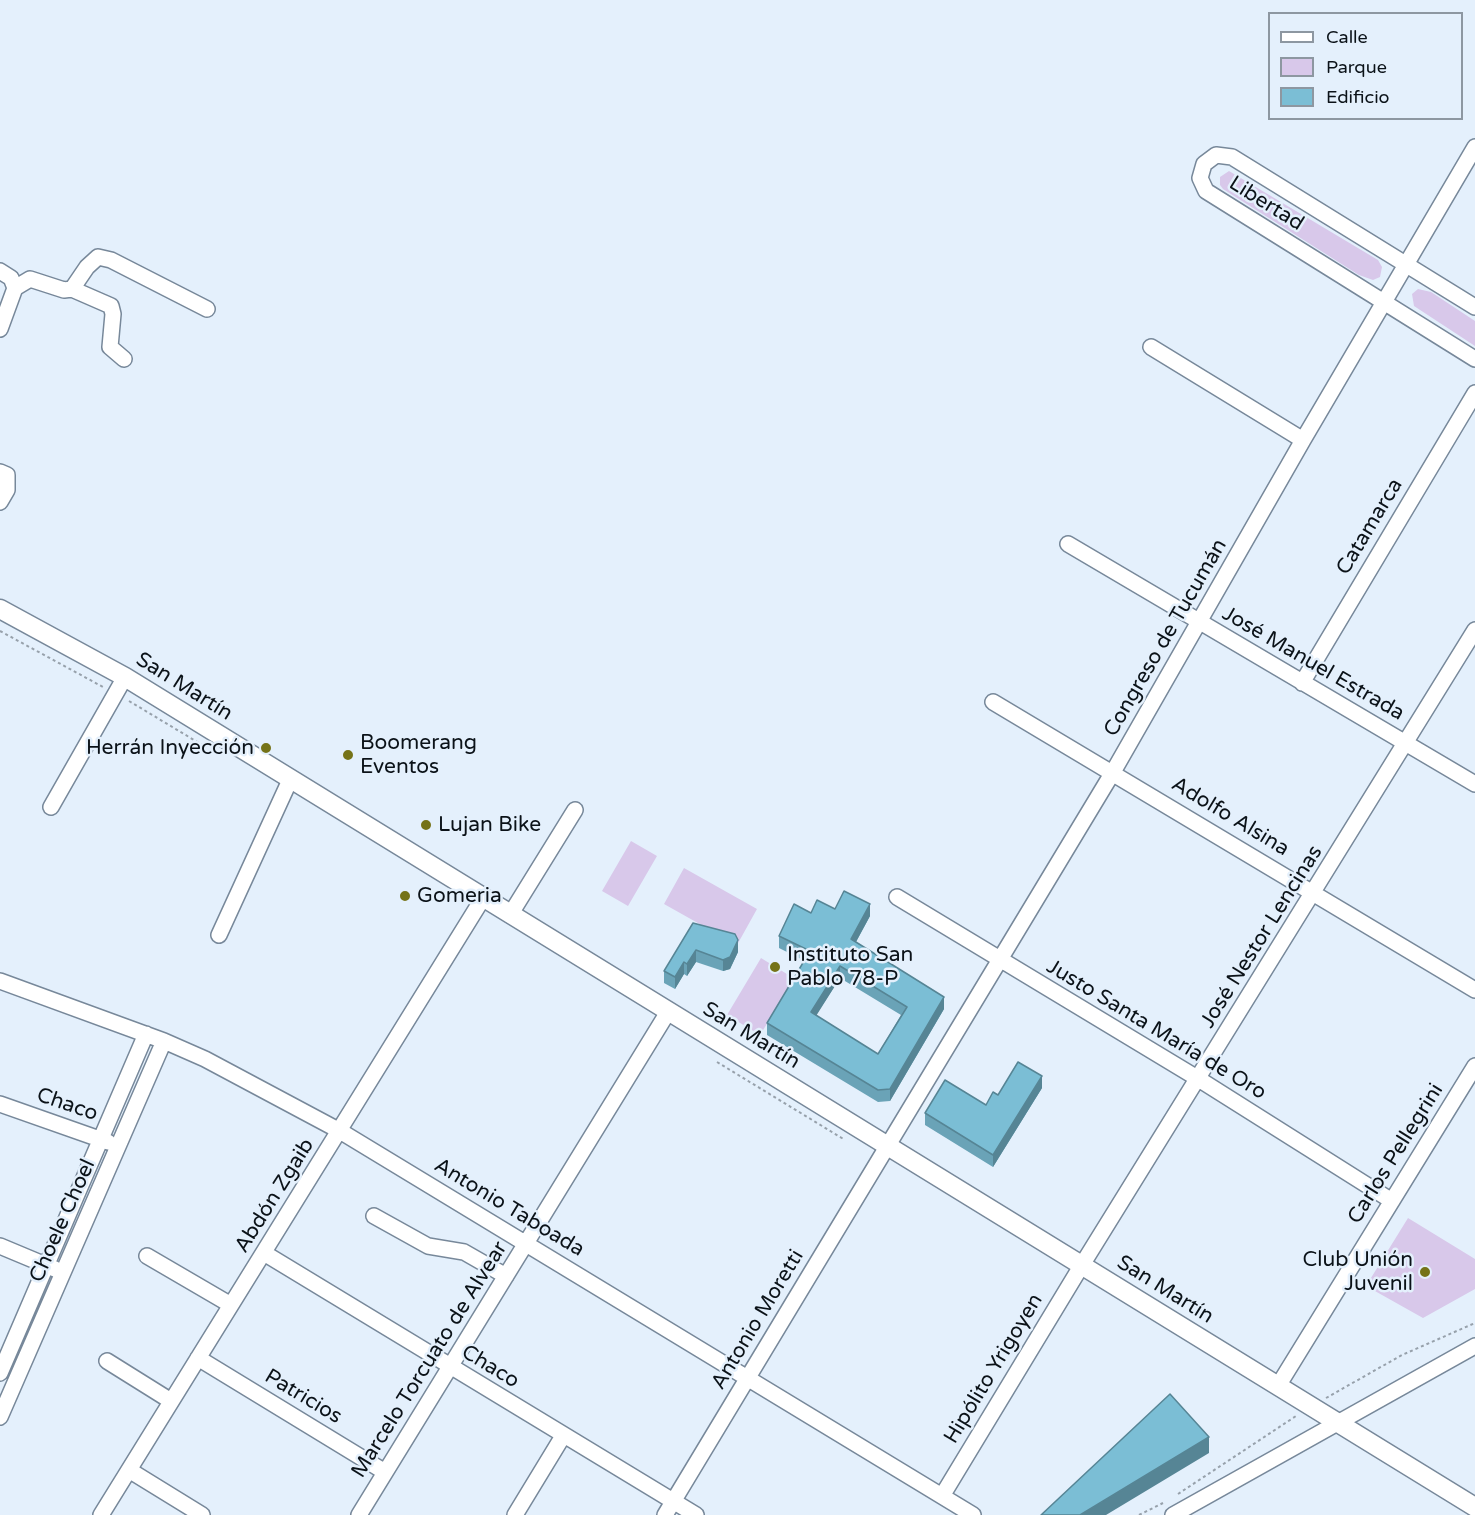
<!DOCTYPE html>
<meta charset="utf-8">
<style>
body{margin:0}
#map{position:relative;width:1475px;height:1515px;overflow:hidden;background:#e4f0fc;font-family:"Varela Round",sans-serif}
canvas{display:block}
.legend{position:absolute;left:1268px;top:12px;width:195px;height:108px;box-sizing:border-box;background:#e4f0fc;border:2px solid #8d97a1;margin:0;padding:8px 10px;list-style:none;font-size:18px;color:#0b1218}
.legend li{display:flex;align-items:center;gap:12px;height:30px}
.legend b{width:30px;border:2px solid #8d97a1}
</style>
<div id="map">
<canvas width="1475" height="1515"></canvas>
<ul class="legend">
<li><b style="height:8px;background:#fff"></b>Calle</li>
<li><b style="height:16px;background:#d8c8ea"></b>Parque</li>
<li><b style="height:16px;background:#7bbed5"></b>Edificio</li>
</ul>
</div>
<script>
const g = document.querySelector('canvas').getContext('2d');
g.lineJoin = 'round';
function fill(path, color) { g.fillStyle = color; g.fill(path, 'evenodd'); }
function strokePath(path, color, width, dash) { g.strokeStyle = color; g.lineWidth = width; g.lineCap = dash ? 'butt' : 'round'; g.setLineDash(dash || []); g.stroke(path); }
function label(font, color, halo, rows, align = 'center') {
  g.font = font + ' "Varela Round",sans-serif'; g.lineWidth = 5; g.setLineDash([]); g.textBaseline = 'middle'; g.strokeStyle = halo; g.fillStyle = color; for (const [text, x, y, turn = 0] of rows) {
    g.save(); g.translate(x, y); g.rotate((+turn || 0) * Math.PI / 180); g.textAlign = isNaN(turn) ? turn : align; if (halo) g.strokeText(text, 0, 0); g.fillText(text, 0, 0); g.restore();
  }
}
fill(new Path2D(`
 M1229,171L1378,260L1382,267L1380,277L1373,280L1359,275L1223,189L1220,185V177Z
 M1418,289L1431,292L1475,321V346L1414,306L1412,294Z
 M631,841L657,856L628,906L602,891Z
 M684,868L757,909L737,945L664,904Z
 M761,958L795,979L760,1035L727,1015Z
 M1408,1218L1475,1259V1289L1423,1318L1366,1286Z`), '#d8c8ea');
const minor = new Path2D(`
 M0,271L11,278L15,288L0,329
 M15,288L30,279L64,290L72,289L87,267L98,257L111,260L207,309
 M72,289L111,306L113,314L110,347L124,359
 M1475,307L1232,157L1216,155L1204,164L1200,178L1206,191L1475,359
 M1151,347L1303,440
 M0,472L7,475V490L0,502
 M1068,544L1475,784
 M1302,683L1475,393
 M993,702L1475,990
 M51,807L125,677
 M897,897L1197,1078L1392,1201
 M510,915L575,810
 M219,935L290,780
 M0,981L164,1041L205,1059L340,1131L973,1515
 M0,1104L108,1142
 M374,1216L428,1246L464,1252L506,1276
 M0,1246L55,1269
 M264,1253L696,1515
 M147,1256L231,1305
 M198,1358L385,1472
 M107,1361L171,1401
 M0,1373L146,1034
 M1278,1386L1475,1066
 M0,1417L164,1041
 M129,1470L202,1515
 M942,1496L1077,1273L1475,630
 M101,1515L483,898
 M359,1515L668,1012
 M515,1515L563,1436
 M665,1515L1113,772L1303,440L1475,147
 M1173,1515L1475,1346`);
const major = new Path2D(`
 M0,609L125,677L1475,1507`);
strokePath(minor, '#77889a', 18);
strokePath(major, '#77889a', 21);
strokePath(new Path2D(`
 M0,631L103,687
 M129,701L204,746
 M717,1062L845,1140
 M1326,1398L1402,1355L1475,1323
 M1178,1494L1296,1416
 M1139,1515L1163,1503`), '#97a1ab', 2, [3, 3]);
strokePath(minor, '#fff', 15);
strokePath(major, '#fff', 18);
fill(new Path2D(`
 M835,909L870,916L856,942L944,1009L890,1101L878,1102L767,1035V1023L805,961L779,948V936L811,913ZM840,978L901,1015L878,1054L816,1015Z
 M693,923L738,952L730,969L723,971L696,962L687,976L684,974L675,989L664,983V971Z
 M1042,1088L993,1167L925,1125V1113L986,1105L998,1095Z`), '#6aa3b7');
fill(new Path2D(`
 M870,904V916L851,951V939Z
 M738,940V952L730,969L723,971V960Z
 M696,950V962L687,976V964Z
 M684,962V974L675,989V977Z
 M840,966V978L811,1024V1012Z
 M944,997V1009L890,1101V1089Z
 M1042,1076V1088L993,1167V1155Z
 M1209,1437V1453L1106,1515H1080Z`), '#568595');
const building = new Path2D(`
 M844,891L870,904L851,939L944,997L890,1089L878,1090L767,1023L810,951L779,936L794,904L811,913L817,900L835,909ZM840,966L907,1007L878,1054L811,1012Z
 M693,923L735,934L738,940L730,957L723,960L696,950L687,964L684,962L675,977L664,971Z
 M1018,1062L1042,1076L993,1155L925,1113L945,1080L986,1105L993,1092L998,1095Z
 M1170,1394L1209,1437L1080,1515H1041Z`);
fill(building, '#7bbed5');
strokePath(building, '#568595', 1.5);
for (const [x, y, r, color] of [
 [266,748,6,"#757318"],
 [348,755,6,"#757318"],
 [426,825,6,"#757318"],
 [405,896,6,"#757318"],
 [775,967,6,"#757318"],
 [1425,1272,6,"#757318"]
]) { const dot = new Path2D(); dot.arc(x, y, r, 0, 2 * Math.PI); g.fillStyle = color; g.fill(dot); strokePath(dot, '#e4f0fc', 2); }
label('21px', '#0b1218', '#e4f0fc', [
 ["Libertad",1266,204,32],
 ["Catamarca",1370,527,-59],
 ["Congreso de Tucumán",1166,638,-60],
 ["José Manuel Estrada",1313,664,30],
 ["San Martín",184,687,32],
 ["Adolfo Alsina",1230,817,31],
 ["José Nestor Lencinas",1262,937,-58],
 ["Justo Santa María de Oro",1156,1030,31],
 ["San Martín",751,1036,31],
 ["Chaco",67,1105,19],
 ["Carlos Pellegrini",1396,1154,-58],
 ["Abdón Zgaib",275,1196,-58],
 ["Antonio Taboada",509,1208,31],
 ["Choele Choel",63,1221,-66],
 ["San Martín",1165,1290,32],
 ["Antonio Moretti",758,1320,-59],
 ["Marcelo Torcuato de Alvear",430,1360,-58],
 ["Chaco",490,1367,31],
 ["Hipólito Yrigoyen",994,1369,-59],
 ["Patricios",303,1397,31]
]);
label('21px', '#0b1218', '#e4f0fc', [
 ["Boomerang",360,743],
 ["Eventos",360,767],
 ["Herrán Inyección",254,748,"right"],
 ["Lujan Bike",438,825],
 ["Gomeria",417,896],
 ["Instituto San",787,955],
 ["Pablo 78-P",787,979],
 ["Club Unión",1413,1260,"right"],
 ["Juvenil",1413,1284,"right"]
], 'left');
</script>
